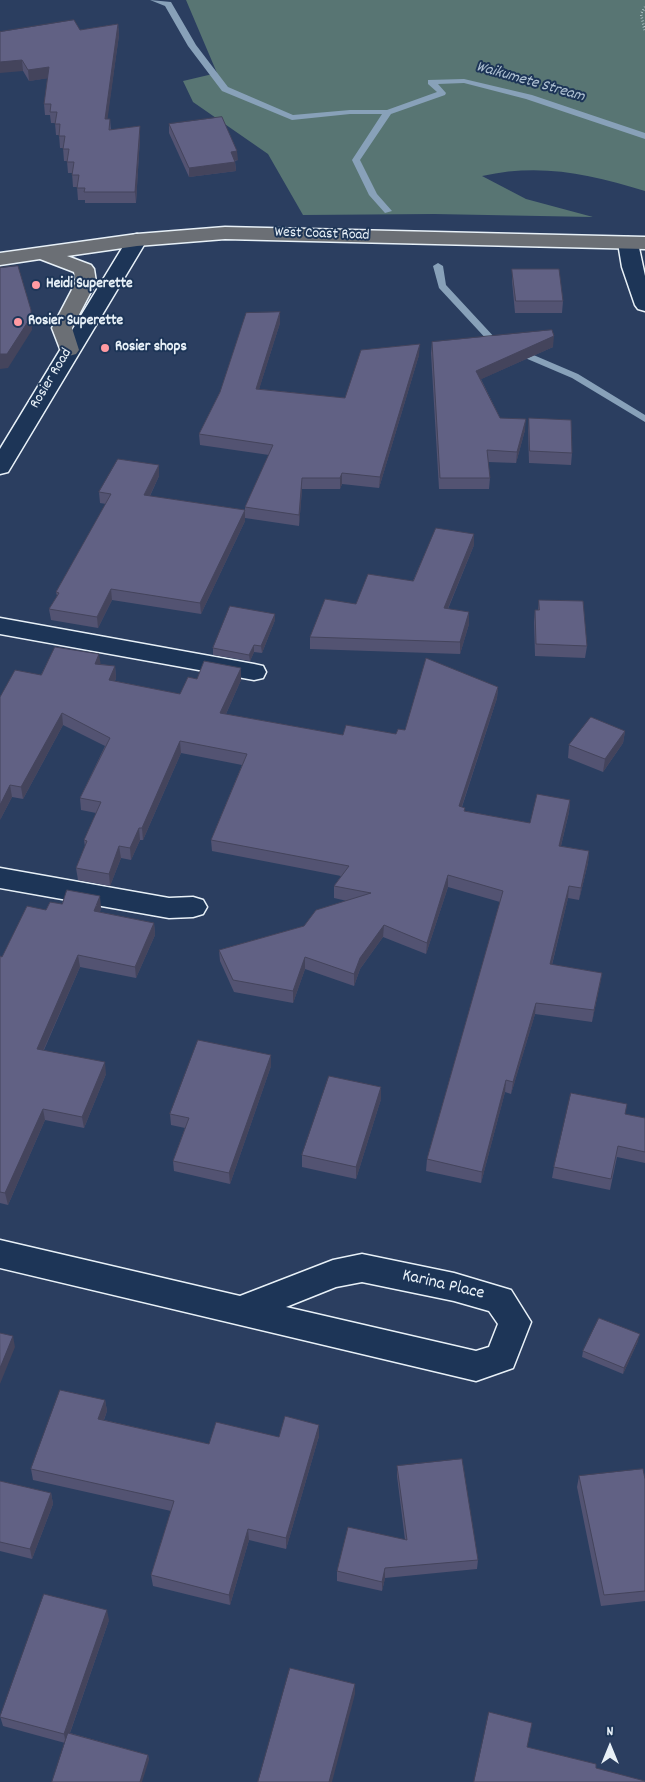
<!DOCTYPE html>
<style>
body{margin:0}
#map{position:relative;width:645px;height:1782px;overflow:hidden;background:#2b3e60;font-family:Dekko,sans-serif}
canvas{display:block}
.north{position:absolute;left:585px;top:1722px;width:50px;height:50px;-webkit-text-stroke:4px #1d3557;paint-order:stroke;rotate:0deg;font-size:14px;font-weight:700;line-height:20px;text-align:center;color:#e8f1f8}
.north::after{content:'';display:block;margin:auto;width:18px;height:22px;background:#e8f1f8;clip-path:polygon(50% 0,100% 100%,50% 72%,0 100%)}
</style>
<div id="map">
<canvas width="645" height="1782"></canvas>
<div class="north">N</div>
</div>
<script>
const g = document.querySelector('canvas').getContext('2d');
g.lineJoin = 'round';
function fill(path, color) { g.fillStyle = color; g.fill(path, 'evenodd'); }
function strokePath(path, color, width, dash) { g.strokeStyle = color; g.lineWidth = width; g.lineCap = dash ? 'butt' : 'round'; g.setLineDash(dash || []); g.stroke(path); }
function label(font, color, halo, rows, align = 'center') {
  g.font = font + ' Dekko,sans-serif'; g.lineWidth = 4; g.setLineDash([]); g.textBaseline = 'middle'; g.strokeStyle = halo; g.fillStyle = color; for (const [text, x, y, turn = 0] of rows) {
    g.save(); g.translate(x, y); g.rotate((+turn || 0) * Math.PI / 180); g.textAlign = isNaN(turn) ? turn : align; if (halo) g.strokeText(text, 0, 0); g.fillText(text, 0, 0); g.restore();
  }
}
fill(new Path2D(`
 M186,0H645V191C589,174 541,163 482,176L526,199L593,217L434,214L303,215L268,154L193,102L183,81L217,73Z`), '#587573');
fill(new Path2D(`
 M150,0L171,2L196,45L228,87L293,115L350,110H387L437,92L428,84V80L464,79L532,95L645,133V139L526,99L464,83L438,84L446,93L445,95L391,114L360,160L377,194L392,211L385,213L369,195L352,160L382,114H350L292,120L222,91L188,46L165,6Z
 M438,263L443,266L446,285L496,339L578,374L645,415V422L572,378L490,343L439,288L433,266Z`), '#88a1b9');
const minor = new Path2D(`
 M137,234L144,236L147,240L11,467L8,472L0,474V449L127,240L130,236Z
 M628,237L635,239L638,243L645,276V311L638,309L635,305L622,267L618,243L621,239Z
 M0,618L254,664L263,666L266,672L263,678L254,680L0,634Z
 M0,868L169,898L193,897L203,900L207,907L203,914L193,917L169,918L0,888Z
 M0,1240L240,1296L333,1260L362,1254L454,1273L511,1290L531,1322L513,1368L476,1381L0,1268ZM362,1282L454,1301L489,1311L498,1324L489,1347L476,1351L286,1307L336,1287Z`);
const major = new Path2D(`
 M225,227L645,237V249L225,239L137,246L67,256L91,265L94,269L96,282L72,328L79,350L76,354L69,356L62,354L52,328L76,282L74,272L40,259L0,265V253L137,234Z`);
strokePath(minor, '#e8f1f8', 3);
strokePath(major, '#e8f1f8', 3);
strokePath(new Path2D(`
 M645,7L641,14L645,32`), '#e8f1f8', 2.5, [0.5, 2.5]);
fill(minor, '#1d3557');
fill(major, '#6b6f75');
fill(new Path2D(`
 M118,24L119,35L107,119H110L111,130L140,126V137L136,203H85V200H78L77,187H73L72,173H68L67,161H64L63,148H60L59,135H56L55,123H51L50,115H45L44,104L48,78L29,81L0,32L80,30Z
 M169,124L238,160L235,161L236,171L189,177L169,133Z
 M512,269L563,301L562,313H515L512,281Z
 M280,312V323L259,389L345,398L419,355L379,488L342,484L340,489H302L299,526L245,518V507L269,455L200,445L199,434Z
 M432,342L553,347L481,379L500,418L525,430L516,463L488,462L490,478L489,489H439L431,353Z
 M529,418L572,453L571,465L529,463L528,430Z
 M159,465V476L150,496L245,510V521L201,614L112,600L98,628L51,620L49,609L57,596L56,592L106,504L100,503L99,492Z
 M474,545L448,609L469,624L460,654L310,649V637L356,604L413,581Z
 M539,600L587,646L585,658L535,656L534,622L535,610H538Z
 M275,614V620L262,653L254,652L250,661L213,655V648Z
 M100,664L115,666L116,678L115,681L180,694L197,679L241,668V680L226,714L343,735L396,734L498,687L497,698L462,807L465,808V811L530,823L570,800L569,812L561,846L589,851L588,863L579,900L568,898L552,965L602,973L592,1022L535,1014L511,1094L505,1092L481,1183L426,1171L427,1159L500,902L448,887L426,954L383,937L360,969L354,986L305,969L293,1003L234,992L220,961L219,950L304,926L347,901L334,898V886L341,876L212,851L211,840L242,765L181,753L143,840H140L131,860L121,858L110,886L78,880L76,868L85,847L84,840L96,813L81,810L80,798L105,746L63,725L23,799L12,797L0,820L41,675Z
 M625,731L623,743L603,772L568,758L569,745Z
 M62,904L101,908L100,912L154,923L155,935L136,978L80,967L44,1050L106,1074L84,1128L45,1120L8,1205L0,1203V956L2,957L46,910Z
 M271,1066L230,1184L174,1171L173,1161L185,1128L171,1125L170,1114Z
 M381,1099L356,1179L302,1167V1155Z
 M625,1114L645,1118V1163L617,1157L610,1190L552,1178L554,1167Z
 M638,1341L623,1374L582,1357L583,1351Z
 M105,1400L107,1411L104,1420L209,1444L279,1437L319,1436L286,1549L249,1540L230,1605L153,1586L151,1575L171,1511L33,1480L31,1469Z
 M397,1466L478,1560L477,1569L385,1578L382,1591L337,1581V1571L405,1540L397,1476Z
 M579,1476L645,1479V1601L601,1606L577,1487Z
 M0,1481L51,1493L53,1504L32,1559L0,1551Z
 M109,1620L70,1733L148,1755L149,1760L65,1743L3,1726L0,1716Z`), '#535372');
fill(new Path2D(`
 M118,24L119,35L106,130L105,119Z
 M22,60L23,71L0,73V62Z
 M49,67L50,78L29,81L28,70Z
 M140,126V137L136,203L135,192Z
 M237,151L238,160L231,161V152Z
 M235,162L236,171L189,177V168Z
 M31,310L32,330L8,368L0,369V354Z
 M280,312V323L256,399V389Z
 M554,336L553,347L475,382L476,371Z
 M420,344L419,355L379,488L380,477Z
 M526,419L525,430L516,463L517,452Z
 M159,465V476L145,506L144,495Z
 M342,473V484L340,489V478Z
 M302,478V489L299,526V515Z
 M245,510V521L201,614L200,603Z
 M474,534V545L443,620L444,608Z
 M111,589L112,600L98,628L97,617Z
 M469,612V624L460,654V642Z
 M275,614V620L262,653L261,646Z
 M254,645V652L250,661L249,655Z
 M99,654L101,666L95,664Z
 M115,666L116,678L110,692L109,680Z
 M241,668V680L221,725L220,713Z
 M498,687L497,698L458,818L459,806Z
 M62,713L63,725L23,799L21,787Z
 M625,731L623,743L603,772L605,759Z
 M180,741L181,753L143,840L142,828Z
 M10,785L12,797L0,820V805Z
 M570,800L569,812L558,858L559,846Z
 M139,828L140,840L131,860L130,848Z
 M119,846L121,858L110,886L109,874Z
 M589,851L588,863L579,900L581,888Z
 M448,875V887L426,954L427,943Z
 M569,886L568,898L549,976L550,964Z
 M100,896L101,908L96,923L94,911Z
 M154,923L155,935L136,978L135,967Z
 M384,925L383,937L360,969L354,986V974L360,958Z
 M78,955L80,967L39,1060L37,1049Z
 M305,957V969L293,1003V991Z
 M602,973L600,985L592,1022L594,1010Z
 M536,1003L535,1014L511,1094L513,1082Z
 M271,1055V1066L230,1184L229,1173Z
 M105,1062L106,1074L84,1128L82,1117Z
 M506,1080L505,1092L481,1183L482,1172Z
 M381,1087V1099L356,1179V1167Z
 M43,1109L45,1120L8,1205L5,1193Z
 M640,1334L638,1341L623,1374L624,1368Z
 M13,1336L15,1347L0,1384V1368Z
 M105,1400L107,1411L100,1430L98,1419Z
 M319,1425V1436L286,1549V1538Z
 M51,1493L53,1504L32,1559L30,1549Z
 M248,1529L249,1540L230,1605L229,1595Z
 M385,1568V1578L382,1591V1582Z
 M107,1610L109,1620L66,1744L64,1734Z
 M355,1684V1694L332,1782H329Z
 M148,1755L149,1760L142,1782H140Z`), '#44445c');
const building = new Path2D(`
 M74,20L80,30L118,24L105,119H110L109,130L140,126L135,192H84L85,188H77L79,175H72L74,162H67L69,149H63L65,136H59L60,124H55L57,112H50L51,104H44L49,67L28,70L22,60L0,62V32Z
 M222,117L237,151L231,152L235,162L189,168L169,124Z
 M18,266L31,310V317L7,354H0V268Z
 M512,269H559L563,301H516Z
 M280,312L256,389L345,398L361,350L420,344L380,477L342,473L340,478H302L299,515L245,507L273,445L199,434L220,392L246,313Z
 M552,330L554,336L476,371L500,418L526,419L517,452L487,450L490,478H440L432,342Z
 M529,418L571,420L572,453L530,451Z
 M118,459L159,465L144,495L245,510L200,603L111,589L97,617L49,609L59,593L56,592L111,494L99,492Z
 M436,528L474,534L444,608L469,612L460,642L310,637L325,599L356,604L368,574L413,581Z
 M539,600L583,601L587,646L536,644L535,610H539Z
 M230,606L275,614L261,646L254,645L249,655L213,648Z
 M55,647L99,654L95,664L115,666L109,680L180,694L188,677L197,679L204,661L241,668L220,713L343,735L346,725L396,734L398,729L405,730L426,658L498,687L459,806L465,808L464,811L530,823L537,794L570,800L559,846L589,851L581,888L569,886L550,964L602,973L594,1010L536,1003L513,1082L506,1080L482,1172L427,1159L503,891L448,875L427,943L384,925L360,958L354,974L305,957L293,991L233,980L219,950L304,926L316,910L371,893L334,886L349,866L211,840L247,754L180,741L142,828H139L130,848L119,846L109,874L76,868L87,841L84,840L101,802L80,798L110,738L62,713L21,787L10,785L0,805V697L15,670L41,675Z
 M591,717L625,731L605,759L569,745Z
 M67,890L100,896L94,911L154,923L135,967L78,955L37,1049L105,1062L82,1117L43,1109L5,1193L0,1192V956L2,957L27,906L46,910L50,902L62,904Z
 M198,1040L271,1055L229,1173L173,1161L189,1118L170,1114Z
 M329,1076L381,1087L356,1167L302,1155Z
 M571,1093L627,1104L625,1114L645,1118V1152L618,1146L611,1179L554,1167Z
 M599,1318L640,1334L624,1368L583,1351Z
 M0,1333L13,1336L0,1368Z
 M60,1390L105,1400L98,1419L209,1444L216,1422L279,1437L285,1416L319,1425L286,1538L248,1529L229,1595L151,1575L174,1501L31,1469Z
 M462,1459L478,1560L385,1568L382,1582L337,1571L348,1527L407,1540L397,1466Z
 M643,1469L645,1479V1591L604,1595L579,1476Z
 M0,1481L51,1493L30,1549L0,1542Z
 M44,1594L107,1610L64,1734L0,1717Z
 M290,1668L355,1684L329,1782H258Z
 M489,1712L532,1723L527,1747L596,1764V1768L645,1781V1782H474Z
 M68,1733L148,1755L140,1782H52Z`);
fill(building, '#616184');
strokePath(building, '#44445c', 1);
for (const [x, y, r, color] of [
 [36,285,5,"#ff9aa2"],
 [18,322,5,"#ff9aa2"],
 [105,348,5,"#ff9aa2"]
]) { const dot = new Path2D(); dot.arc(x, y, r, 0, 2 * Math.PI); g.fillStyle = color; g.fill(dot); strokePath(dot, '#1d3557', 2); }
label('15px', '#e8f1f8', '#1d3557', [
 ["West Coast Road",322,235,2],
 ["Rosier Road",52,379,-59]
]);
label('bold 15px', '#e8f1f8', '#1d3557', [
 ["Heidi Superette",46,285],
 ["Rosier Superette",28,322],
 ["Rosier shops",115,348]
], 'left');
label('italic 16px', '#b0c2d3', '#1d3557', [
 ["Waikumete Stream",530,83,16]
]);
label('18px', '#e8f1f8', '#1d3557', [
 ["Karina Place",443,1286,13]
]);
</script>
